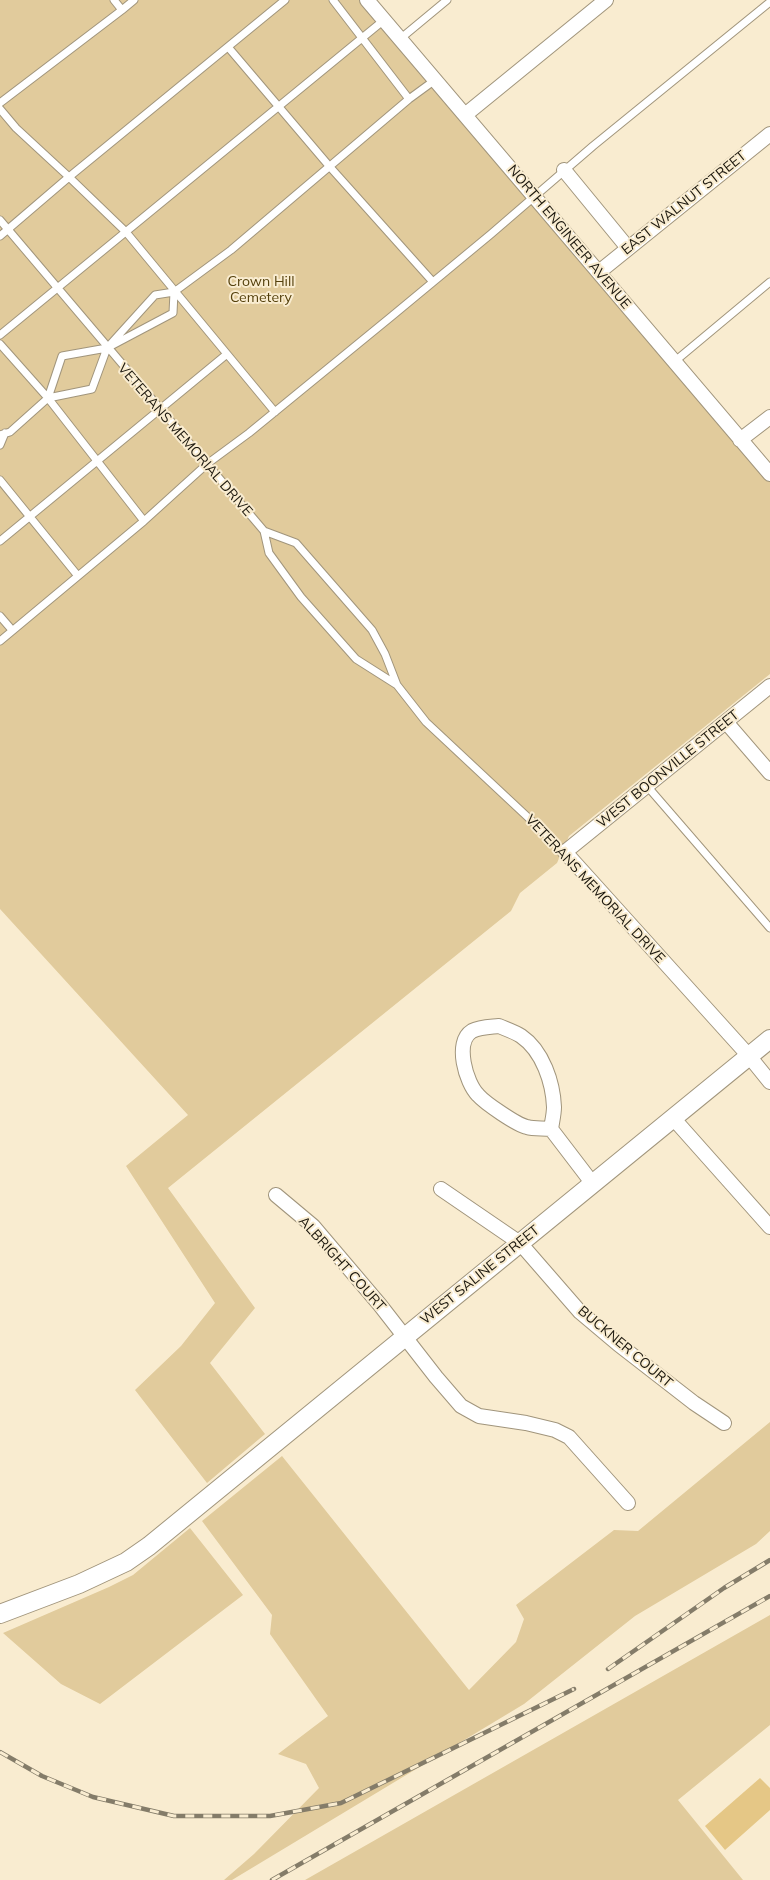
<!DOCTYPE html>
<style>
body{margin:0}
canvas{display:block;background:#f9ecd0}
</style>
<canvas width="770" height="1880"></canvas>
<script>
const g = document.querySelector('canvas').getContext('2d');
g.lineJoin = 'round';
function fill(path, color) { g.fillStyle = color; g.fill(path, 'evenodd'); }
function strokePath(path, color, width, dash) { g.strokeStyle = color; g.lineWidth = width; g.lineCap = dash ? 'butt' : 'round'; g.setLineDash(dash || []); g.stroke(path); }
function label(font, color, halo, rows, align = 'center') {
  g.font = font + ' Mulish,sans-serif'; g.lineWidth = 4; g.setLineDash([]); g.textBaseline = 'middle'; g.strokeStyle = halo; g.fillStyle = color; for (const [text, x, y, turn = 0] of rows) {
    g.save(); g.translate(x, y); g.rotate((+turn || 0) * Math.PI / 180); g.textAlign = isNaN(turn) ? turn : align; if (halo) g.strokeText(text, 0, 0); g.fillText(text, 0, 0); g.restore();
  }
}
fill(new Path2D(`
 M0,0H359L770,482V674L569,836L557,863L520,893L511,911L168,1188L255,1308L210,1363L265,1434L207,1483L135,1390L181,1346L215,1303L126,1166L188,1115L0,909Z
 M770,1422V1531L756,1544L635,1616L524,1704L232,1880H224L254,1854L319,1788L306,1764L278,1754L328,1716L270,1634L272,1615L202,1521L282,1456L469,1690L516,1642L524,1619L516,1605L614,1530L638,1531Z
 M190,1528L243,1595L100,1704L61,1684L3,1633L109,1587L133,1575Z
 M770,1615V1725L678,1800L743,1880H305Z`), '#e1cb9c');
fill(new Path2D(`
 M760,1778L770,1788V1810L725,1850L705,1826Z`), '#e5c786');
const service = new Path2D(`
 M114,0L122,10L134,0
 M333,0L409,99
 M400,39L447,0
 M228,47L330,167L433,282
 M0,103L122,10
 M0,109L16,128L69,177L0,236
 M0,220L264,531L296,543L372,630L385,654L397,685L426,722L565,852
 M0,335L384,20
 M0,344L48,398L144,521
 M227,354L275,412
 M674,362L770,282
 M48,398L92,389L107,348L173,313L174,292
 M0,435L10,432L48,398L62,356L107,348L155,295L174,292L231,250L409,99L435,80
 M0,445L5,433
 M0,480L78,576
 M264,531L269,553L301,597L356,659L397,685
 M0,541L227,354L126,232L69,177L285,0
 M0,616L12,630
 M0,641L144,521L207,464L249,433L392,316L491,234L593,146L770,2
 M647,786L770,928`);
const minor = new Path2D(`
 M367,0L770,474
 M465,115L606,0
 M564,170L628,248
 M599,272L770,134
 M740,440L770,417
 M770,686L565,852L749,1056L770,1082
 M726,722L770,773
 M499,1026C506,1029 515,1032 521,1036C543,1051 553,1083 554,1107C554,1114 552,1122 551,1129C543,1128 534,1129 527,1127C517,1125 485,1103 478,1095C466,1083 454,1042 472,1031C480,1027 490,1027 499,1026Z
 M673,1118L770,1227
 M551,1129L593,1184
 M441,1189L520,1243L580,1312L618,1344L694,1403L724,1423
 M276,1195L313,1226L380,1305L436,1377L461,1406L479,1416L526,1423L555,1430L569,1437L628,1503`);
const tertiary = new Path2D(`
 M0,1614L79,1584L126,1562L149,1546L770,1039`);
strokePath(service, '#a1957c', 9);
strokePath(minor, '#a1957c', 16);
strokePath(tertiary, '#a1957c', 20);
strokePath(service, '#fff', 7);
strokePath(minor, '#fff', 14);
strokePath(tertiary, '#fff', 18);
const rail = new Path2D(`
 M608,1669L724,1588L770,1560
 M0,1752L42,1776L93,1797L174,1816H270L341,1803L574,1689
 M272,1880L770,1596`);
strokePath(rail, '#847c69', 4.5);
strokePath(rail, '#f9ecd0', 3, [9]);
label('14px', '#1a160c', '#f9ecd0', [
 ["EAST WALNUT STREET",684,203,-39],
 ["NORTH ENGINEER AVENUE",569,237,50],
 ["VETERANS MEMORIAL DRIVE",185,440,49],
 ["WEST BOONVILLE STREET",668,769,-39],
 ["VETERANS MEMORIAL DRIVE",595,889,47],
 ["ALBRIGHT COURT",342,1264,48],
 ["WEST SALINE STREET",480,1275,-39],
 ["BUCKNER COURT",625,1347,40]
]);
label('14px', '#54400c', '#f9ecd0', [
 ["Crown Hill",261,282],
 ["Cemetery",261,298]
]);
</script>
